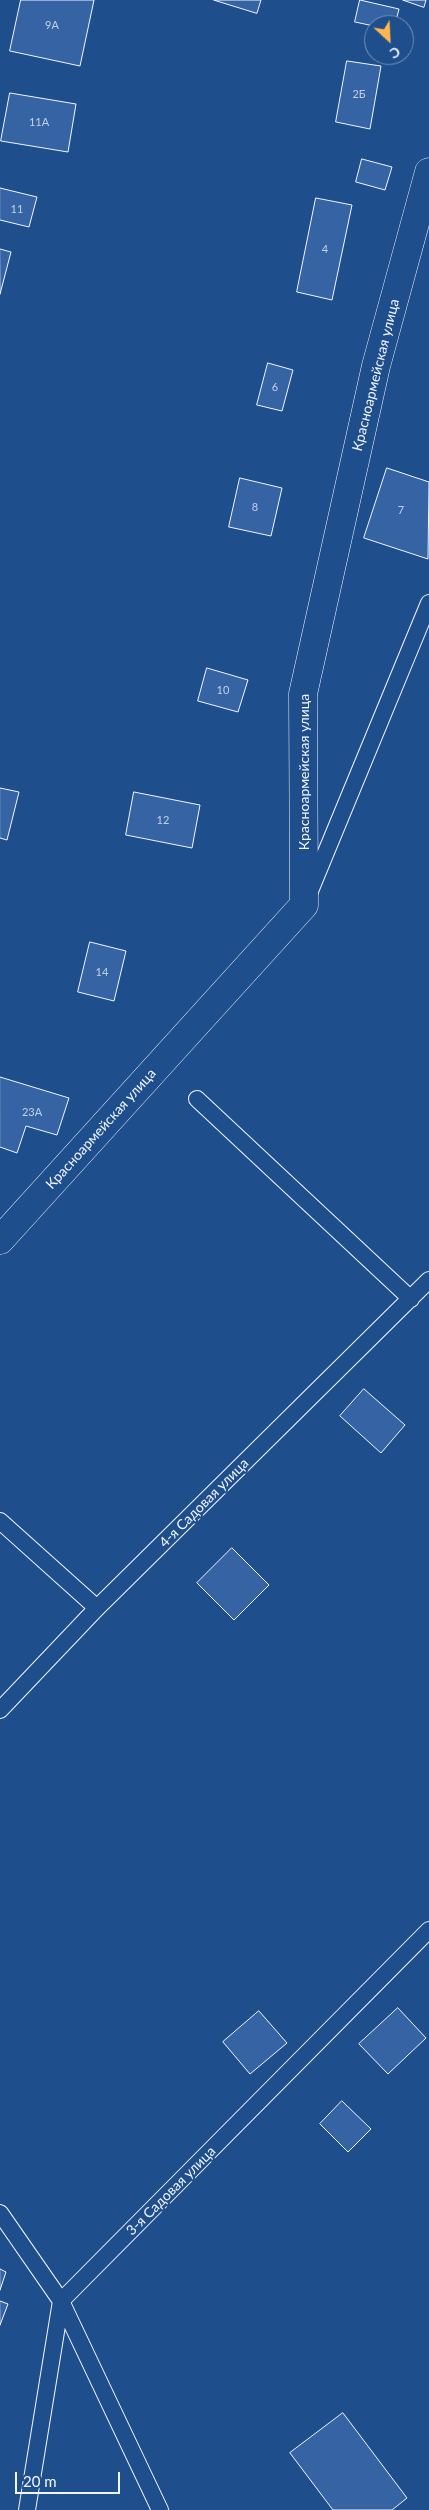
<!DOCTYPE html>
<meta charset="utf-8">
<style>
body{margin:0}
#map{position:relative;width:429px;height:2510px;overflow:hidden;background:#1f4e8c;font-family:Lato,sans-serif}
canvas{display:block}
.north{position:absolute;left:364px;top:15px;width:50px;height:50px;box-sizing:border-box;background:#1f4e8c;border:1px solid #7391ba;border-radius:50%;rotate:155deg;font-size:14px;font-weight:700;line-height:20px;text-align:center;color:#f2f6ff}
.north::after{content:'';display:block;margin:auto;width:18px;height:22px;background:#ffb74d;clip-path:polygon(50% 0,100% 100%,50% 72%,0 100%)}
.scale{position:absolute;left:15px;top:2472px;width:105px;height:22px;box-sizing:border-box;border:2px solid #f2f6ff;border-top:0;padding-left:6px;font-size:15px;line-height:18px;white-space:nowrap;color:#f2f6ff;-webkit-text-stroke:4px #1f4e8c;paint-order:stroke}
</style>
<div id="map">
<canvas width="429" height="2510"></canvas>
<div class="north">С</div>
<div class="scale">20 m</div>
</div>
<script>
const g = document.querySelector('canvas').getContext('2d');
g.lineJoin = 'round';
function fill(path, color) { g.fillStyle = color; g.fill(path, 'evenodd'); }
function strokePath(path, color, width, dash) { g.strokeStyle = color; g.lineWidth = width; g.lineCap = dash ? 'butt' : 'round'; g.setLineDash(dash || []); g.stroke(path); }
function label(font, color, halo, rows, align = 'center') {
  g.font = font + ' Lato,sans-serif'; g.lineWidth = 4; g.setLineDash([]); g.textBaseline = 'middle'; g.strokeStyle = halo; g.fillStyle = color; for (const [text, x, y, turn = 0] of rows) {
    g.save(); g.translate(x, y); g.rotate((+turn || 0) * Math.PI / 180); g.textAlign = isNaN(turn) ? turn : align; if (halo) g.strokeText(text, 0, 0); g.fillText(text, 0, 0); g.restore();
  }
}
const building = new Path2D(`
 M21,0H94L80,66L10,51Z
 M214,0H261L257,13Z
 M360,0L399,9L395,25L374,26L355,22Z
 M403,0H426L424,7Z
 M347,61L381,66L370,129L336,122Z
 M10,93L76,104L68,152L1,141Z
 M362,159L392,167L385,190L356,182Z
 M0,188L37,197L29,227L0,220Z
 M316,198L352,205L332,300L297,292Z
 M0,249L11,252L0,294Z
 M268,363L293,370L282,411L257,405Z
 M387,468L429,482L428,559L364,538Z
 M240,478L282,488L271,536L229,527Z
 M207,668L248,680L238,712L198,701Z
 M0,788L19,792L7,840L0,838Z
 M134,792L200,805L192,848L126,835Z
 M90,942L126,951L114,1001L78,992Z
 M0,1077L69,1098L57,1135L26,1126L17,1153L0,1147Z
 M364,1389L405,1425L381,1453L340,1416Z
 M232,1548L269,1585L234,1620L197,1583Z
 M398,2008L426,2038L388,2074L359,2044Z
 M259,2011L287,2043L250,2074L223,2042Z
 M342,2101L371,2129L348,2152L320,2124Z
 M0,2269L6,2272L0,2290Z
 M0,2301L8,2304L0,2325Z
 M343,2413L407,2498L392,2510H333L290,2453Z`);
fill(building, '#3563a3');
strokePath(building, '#f2f6ff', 1);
const service = new Path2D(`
 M310,891L429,603
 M197,1099L411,1299
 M0,1521L97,1608
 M0,1710L97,1608L429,1280
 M0,2213L61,2301L160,2510
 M27,2510L61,2301L429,1930`);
const minor = new Path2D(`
 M0,1240L304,905L303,694L376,366L429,172`);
strokePath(service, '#f2f6ff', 18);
strokePath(minor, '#f2f6ff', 29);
strokePath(service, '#1f4e8c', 16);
strokePath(minor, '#1f4e8c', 28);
label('11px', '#c3d1e8', null, [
 ["9А",52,25],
 ["2Б",359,94],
 ["11А",39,122],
 ["11",17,209],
 ["4",325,249],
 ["6",275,387],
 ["8",255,507],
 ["7",401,510],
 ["10",223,690],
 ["12",163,820],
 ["14",102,972],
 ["23А",32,1112]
]);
label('14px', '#f2f6ff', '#1f4e8c', [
 ["Красноармейская улица",376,375,-76],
 ["Красноармейская улица",304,772,-90],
 ["Красноармейская улица",101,1129,-48],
 ["4-я Садовая улица",204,1503,-45],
 ["3-я Садовая улица",171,2191,-45]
]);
</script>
